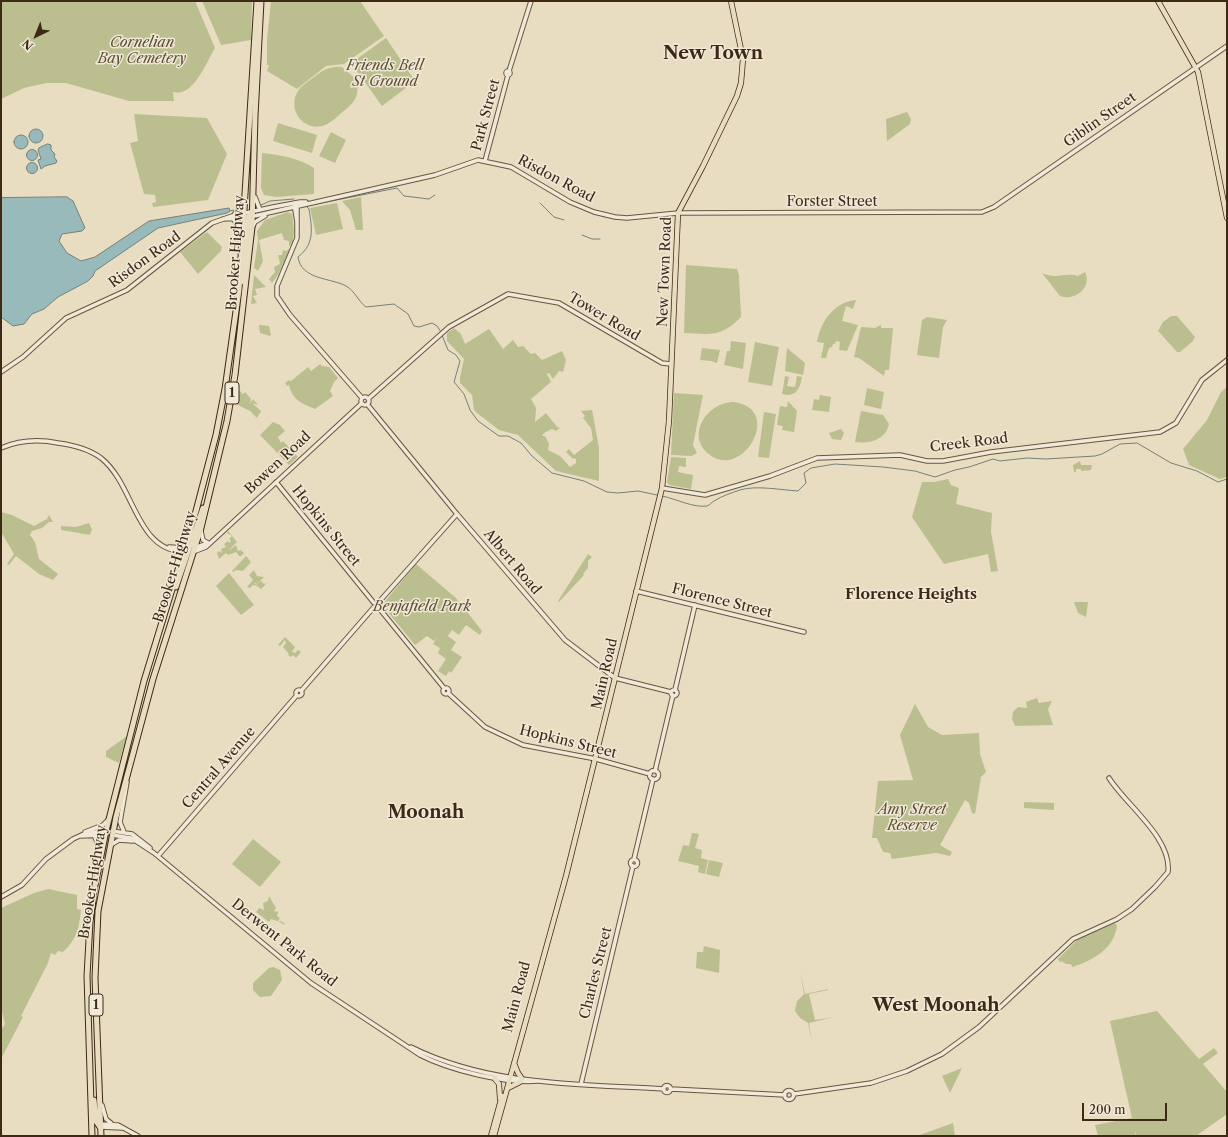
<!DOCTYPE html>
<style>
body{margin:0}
#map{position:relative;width:1228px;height:1137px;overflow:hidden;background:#e8ddc1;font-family:"Libre Caslon Text",serif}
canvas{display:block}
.frame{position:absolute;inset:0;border:2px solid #3e2816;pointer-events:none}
.north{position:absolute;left:16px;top:16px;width:40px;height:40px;-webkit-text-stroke:3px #f0e9d7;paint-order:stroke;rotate:223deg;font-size:11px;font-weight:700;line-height:16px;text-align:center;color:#3e2816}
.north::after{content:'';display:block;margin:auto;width:14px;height:18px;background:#3e2816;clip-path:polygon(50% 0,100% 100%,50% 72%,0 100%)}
.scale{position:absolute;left:1082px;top:1103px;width:85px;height:18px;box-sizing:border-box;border:2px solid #3e2816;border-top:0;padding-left:5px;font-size:12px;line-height:14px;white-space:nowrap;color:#3e2816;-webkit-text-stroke:3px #f0e9d7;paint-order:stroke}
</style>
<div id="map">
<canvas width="1228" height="1137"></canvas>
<div class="frame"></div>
<div class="north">N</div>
<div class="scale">200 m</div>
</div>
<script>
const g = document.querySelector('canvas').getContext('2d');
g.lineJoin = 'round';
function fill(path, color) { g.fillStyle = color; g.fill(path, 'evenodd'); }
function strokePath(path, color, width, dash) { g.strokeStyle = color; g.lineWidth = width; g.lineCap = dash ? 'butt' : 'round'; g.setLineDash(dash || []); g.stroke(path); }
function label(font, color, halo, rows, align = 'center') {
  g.font = font + ' "Libre Caslon Text",serif'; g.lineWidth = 3; g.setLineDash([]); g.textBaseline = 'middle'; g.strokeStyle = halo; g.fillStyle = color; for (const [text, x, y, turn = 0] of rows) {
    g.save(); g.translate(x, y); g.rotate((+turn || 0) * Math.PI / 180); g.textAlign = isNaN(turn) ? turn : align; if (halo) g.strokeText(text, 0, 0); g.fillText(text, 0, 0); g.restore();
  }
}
fill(new Path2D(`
 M1,1H195L215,48C206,63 193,98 173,92L174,101H129L66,83H46L24,88L1,99Z
 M202,1H252L251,40L221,45Z
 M271,1H360L384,36L344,64L326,66L297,89L267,71L269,65H267V40Z
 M386,38L415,81L382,106L351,63Z
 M342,67L356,79C360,94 356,101 345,110C338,115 333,122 325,125C305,133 286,110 298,91C302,85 309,81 314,77C323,70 330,66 342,67Z
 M907,112L911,119L910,124L887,141L886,119Z
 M134,114L207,118L227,154L208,200L153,207L152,203L156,202L155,195L144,194L130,143L138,141Z
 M278,123L317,135L312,153L273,141Z
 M331,132L346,140L335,163L319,156Z
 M262,153C280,155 299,158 314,168V194L276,197L264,195L261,188Z
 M361,197L363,230H356L350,210L342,201Z
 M337,203L343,229L316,235L310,208Z
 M288,212L292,214C294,226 295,235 292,246H289V241L284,240L282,233L259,240L263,261L258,271L254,268L258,240L257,231L265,220Z
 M207,232L222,247L221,251L198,274L180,252Z
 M288,249H291L278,275L272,283L269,279L275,272L274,267L280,264L278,255H282L283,250L287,251Z
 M686,265L737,269L739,275L741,317C720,338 711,334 684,333Z
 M1085,272C1093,287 1074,302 1060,296L1042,273C1056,280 1065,272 1078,276Z
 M254,275L266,287L255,289L257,295L253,296L257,303L251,304Z
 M856,300L853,309L846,306L842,321L858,325L847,351L839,350L840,342L836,341L835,344H833L832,347L829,348L826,358H821L824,343L817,342C821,321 834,302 856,300Z
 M1171,316H1177L1195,337L1193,341L1180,352H1177L1158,331L1163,322Z
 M927,317L947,320L943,327L939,358L917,355L922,320Z
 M259,325L269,326L271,335L270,336L260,333Z
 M881,325V328H893L889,370H885L884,376L859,358L854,357L861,327L875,328Z
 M454,328L461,334L465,344L489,329L503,349L513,340L518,347L523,346L531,354L535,353L542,360L562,351L566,360L563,372L559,371L553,379L549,373L547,374L551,382L531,399L536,408L535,422L546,413L557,427L560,428L556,431L552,429L544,433L542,436H545L549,444L548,450L560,456L570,467L576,463V460L575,458L573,459L566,452L569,449L574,455L593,440L591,428L583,418L585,416L581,411L592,410L599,448V481L556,471L518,435L499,430L477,413L474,410L472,395L460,383V377L464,359L447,341V333Z
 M731,341L746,343L743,369L724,365L727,351H730Z
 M755,342L779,347L772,386L748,382Z
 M702,348L720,350L717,363L711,361L700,360Z
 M787,348L805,363L803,375L785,371Z
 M320,364L322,366L329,367L338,378L334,382L330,391L333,396L315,409C303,404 292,400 289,385L287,386L285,383L289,380L291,381L308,367L311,371Z
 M785,376L789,377L787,386L795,387L797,376L802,377C800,388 796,398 782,394Z
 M1227,387V477L1220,479L1189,465L1183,449L1207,420L1221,392Z
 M867,388L884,392L881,409L864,405Z
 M239,390L243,394L245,392L251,399L250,404L253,399L258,405L252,403L261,411L257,418L250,411L236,404Z
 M674,393L703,395L693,445L697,453L692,456L671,455Z
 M820,395L831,397L829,412L812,410L814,399L819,400Z
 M788,401L797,411L794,432L782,430L783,426L777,425L780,406L787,407Z
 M734,402C784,409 743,480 710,455C685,437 706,402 734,402Z
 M861,411L883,415L889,424C886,440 869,444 855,442Z
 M764,412L776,414L769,458L758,457Z
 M273,422L280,425L285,431L278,437L281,443L283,441L298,457L289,465L260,435Z
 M841,429L844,433L841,440L832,439L829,433Z
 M671,457L686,458V467L679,466L678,472L693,475L691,489L669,485L667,482Z
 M1080,461L1081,465H1092L1091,470L1081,471V469H1076V472H1074L1073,465Z
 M948,479L951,485L959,488L956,504L992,513L991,532L998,571L991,572L988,554L944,564L912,517L922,482H934Z
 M1,512L12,515L34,526L47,519L49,515L53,522H49L42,528L32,531L30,535L35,542L39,559L58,574L53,580L39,574L16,556L9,565L7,564L14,554L1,532Z
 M89,523L92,529L90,535L61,530V526L76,527Z
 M228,531L237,542L228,551L236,545L238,551L241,550L244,553L240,557L236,552L228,555L226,553L219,559L217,553L219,551L222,553L221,549L226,547L224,544L228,541L229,543L231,541L229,539L232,536L227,533Z
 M588,554L592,557L588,561V568L583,574L584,575L559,602L558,601Z
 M246,556L251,562L243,571L236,570L233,572L232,571Z
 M416,564L456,598L482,631L480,635L466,625L459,635L452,630L448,636L445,634L456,642L451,650L462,657L451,673L449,671L446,676L438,671L446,659L438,653L440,648L433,644L438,636L434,641L427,636L415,645L382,605Z
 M254,570L257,576L264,577L257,584L254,582L256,585L261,581L264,584L267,583L261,589L257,586L253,585L250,588L247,587L253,580L249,575Z
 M229,573L254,605L241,615L216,586Z
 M1074,602H1088L1086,617L1078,613Z
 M285,637L295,647L292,652L295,653L298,650L301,652L296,658L293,655L291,657L288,655L289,654L283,647L286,643L285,640L280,646L278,645Z
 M1037,698L1039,703L1052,701L1048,709L1053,725L1015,726L1012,719L1013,712L1018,707L1027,708L1026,702Z
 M915,704L928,727L942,735L979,733L980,754L986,772L981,777L975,814L972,813L969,803L965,800L940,845L952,852L950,856L936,853L892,859L890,853L883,852L877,838H872L878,781L913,780L900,735Z
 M127,736L119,763L106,757V751Z
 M1024,802L1054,803V810L1024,808Z
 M692,833L699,834L695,848L702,850L701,858L708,860L705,874L698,872L699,866L678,861L683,845L689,846Z
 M253,839L281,862L260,887L232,864Z
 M709,860L723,863L719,877L706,874Z
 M48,889L77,895V909L81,910C79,928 77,939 63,952L58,951L55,955L51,953L48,963L21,1016L23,1017L1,1059V1030L5,1024L1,1007V908L34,893Z
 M269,896L276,908L274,911L278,912L277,916L280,918L278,921H281L285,924L284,925L280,922L271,919L269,922L256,912L259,908L264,910L263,903L268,901Z
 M1115,923L1117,926C1114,949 1092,961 1072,967L1071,964H1066L1061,961L1060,963L1058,959L1081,936Z
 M704,946L720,950L719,973L696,968L697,952H703Z
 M269,968L273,967L280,970L282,980L271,996L260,997L253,990V983Z
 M800,972L805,994L828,989V990L809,994L815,1020L834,1017L809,1023L812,1042L808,1023L800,1018L795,1011L797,1001L804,994Z
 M1157,1011L1199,1059L1214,1048L1218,1053L1203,1064L1227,1092V1114L1196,1136H1136L1135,1130V1136H1098L1095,1125L1132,1118L1110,1021Z
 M962,1068L950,1093L942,1076Z
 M953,1123L955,1136H917Z`), '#bbbf8f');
const water = new Path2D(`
 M29 136a7 7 0 1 1 14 0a7 7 0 1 1-14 0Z
 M14 142a7 7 0 1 1 14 0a7 7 0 1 1-14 0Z
 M48,144L51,145V150L55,154L54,157L57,161L56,163L45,166L41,169L38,160L41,159L38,150L39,148Z
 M26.5 155a5.5 5.5 0 1 1 11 0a5.5 5.5 0 1 1-11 0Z
 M26.5 168a5.5 5.5 0 1 1 11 0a5.5 5.5 0 1 1-11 0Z
 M67,197L73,201L85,228L82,231L62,234L59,241L67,253L81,261L95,257L149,221L229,208L230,211L227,213L158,228L95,271L93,276L88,281L58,297L44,309L32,314L24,324L13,326L1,317V198Z`);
fill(water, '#99baba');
strokePath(water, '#758078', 1);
strokePath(new Path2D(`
 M540,203L554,217L564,220
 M261,205L270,201L294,199
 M306,206L309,209C312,228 315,244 298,257C301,280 332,278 346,286C355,291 358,301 366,307L394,304L408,314L414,326L419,327L432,323L437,326L441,332
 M306,206L397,188L404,196L429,199L435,195
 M230,211L234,210
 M582,235L592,239H600
 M442,335L448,350L456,355L460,361L454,382L464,394L470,410L478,421L499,436H508L521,443L532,456L552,473L584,481L607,492L618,493L638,491L657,495
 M662,496C677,499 693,508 707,506C710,505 712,502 714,501C722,496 731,493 740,490C756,485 781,490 798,491L806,483L804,473L811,468L835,464L883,467L915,471L935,477L955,470L969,467L993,459L1000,461L1027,458L1046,459L1095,456L1102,454L1120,444L1137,443L1171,463L1197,471L1218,482L1227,479`), '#758078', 1);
const minor = new Path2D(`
 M506 73a2 2 0 1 1 4 0a2 2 0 1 1-4 0Z
 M509,71L531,1
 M485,161L508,75
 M255,197L260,210
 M294,204L297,222
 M297,205V238L277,286V296L290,315L362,398
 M233,216L244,202
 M250,217L435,175L478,160L511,167L570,202L594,212L615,217L627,218L678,213L982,212L994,207L1227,46
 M223,219L244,218
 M233,219L238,224L240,243
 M253,226L255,222L265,216
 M1,372L23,357L66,318L127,290L212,223L232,216L273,207L300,202H306
 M361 401a4 4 0 1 1 8 0a4 4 0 1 1-8 0Z
 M368,399L449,327L508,294L559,303L662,363L671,364
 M367,404L457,514L565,640L615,678L671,692
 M1,448C20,440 38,439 58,443C73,445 89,449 101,458C135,485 135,550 184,552
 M276,482L374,603
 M662,488L705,495L770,476L817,458L900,455L927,461H943L991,452L1160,432L1176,423L1202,380L1227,360
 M201,531L203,540L208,543
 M169,547L186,548
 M194,548L208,543
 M174,552L178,555V564
 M193,552L206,547L362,403
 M636,591L804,632
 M378,603L457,514
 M378,607L444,688
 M443 691a3 3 0 1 1 6 0a3 3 0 1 1-6 0Z
 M675,690L695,605
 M296 693a3 3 0 1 1 6 0a3 3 0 1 1-6 0Z
 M671 693a3 3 0 1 1 6 0a3 3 0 1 1-6 0Z
 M301,691L374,607
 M448,693L485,727L523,745L596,759L650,774
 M649.5 775a4.5 4.5 0 1 1 9 0a4.5 4.5 0 1 1-9 0Z
 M655,771L673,695
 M112,831L132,834L150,848
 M85,832L103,825L108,820
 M124,832L120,822L127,782
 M94,835L97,842L99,860
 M112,835L131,838L154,853L311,983L420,1055C449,1070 505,1084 538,1081
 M80,836L105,835
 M111,845L119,840L133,841
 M158,856L297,695
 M634,859L653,779
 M630.5 863a3.5 3.5 0 1 1 7 0a3.5 3.5 0 1 1-7 0Z
 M1,897L22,885L46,859L73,839L86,833L106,831
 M411,1047C489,1086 579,1084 664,1089
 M581,1084L633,866
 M663.5 1089a3.5 3.5 0 1 1 7 0a3.5 3.5 0 1 1-7 0Z
 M671,1089L785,1095
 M784.5 1095a4.5 4.5 0 1 1 9 0a4.5 4.5 0 1 1-9 0Z
 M794,1094L871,1083L907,1071L942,1054L979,1027L1073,939L1117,919L1132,909L1155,887L1168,872C1172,838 1126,805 1109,778
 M102,1105L106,1119L111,1123
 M100,1124L118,1125L138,1136
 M100,1127L122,1128`);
const major = new Path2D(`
 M1158,1L1198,72L1227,218
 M514,1063L518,1073L522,1079
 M495,1079L499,1084L500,1099
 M508,1088L520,1082
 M491,1136L502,1096
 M494,1136L566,876L662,488L669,421L678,213L703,166L737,96L741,83L743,59L731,1`);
const highway = new Path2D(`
 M241,282L244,272L248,217L252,213
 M187,538V531L191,519
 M176,587L203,508
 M94,1100L96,1121L100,1127
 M92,1136L87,976L90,922L94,890L106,831L144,681L196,511L216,435L225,389L239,290L257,1
 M101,1136L95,978L98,911L116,817L153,679L201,528L227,421L235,375L252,227L255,116L261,1`);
strokePath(minor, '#685541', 5.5);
strokePath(major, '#3e2816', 6);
strokePath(highway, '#3e2816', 7);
strokePath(minor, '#f0e9d7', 3.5);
strokePath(major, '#e8ddc1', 4.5);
strokePath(highway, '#e8ddc1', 5);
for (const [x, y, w] of [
 [232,393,14],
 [96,1005,14]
]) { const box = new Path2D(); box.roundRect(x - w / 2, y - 11, w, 22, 3); g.fillStyle = '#f0e9d7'; g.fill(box); strokePath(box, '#3e2816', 1); }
label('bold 13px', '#3e2816', null, [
 ["1",232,393],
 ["1",96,1005]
]);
label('italic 14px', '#5d4e34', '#f0e9d7', [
 ["Cornelian",142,43],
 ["Bay Cemetery",142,59],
 ["Friends Bell",385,66],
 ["St Ground",385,82],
 ["Benjafield Park",422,607],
 ["Amy Street",912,810],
 ["Reserve",912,826]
]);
label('14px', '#3e2816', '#f0e9d7', [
 ["Park Street",486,115,-75],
 ["Giblin Street",1100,120,-35],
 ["Risdon Road",556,179,28],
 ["Forster Street",832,202],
 ["Brooker Highway",236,253,-86],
 ["Risdon Road",145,260,-36],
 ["New Town Road",665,272,-88],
 ["Tower Road",604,317,31],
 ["Creek Road",969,443,-7],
 ["Bowen Road",278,463,-43],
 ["Hopkins Street",326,526,51],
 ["Albert Road",512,562,50],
 ["Brooker Highway",175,567,-73],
 ["Florence Street",722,601,14],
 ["Main Road",605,674,-77],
 ["Hopkins Street",568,742,14],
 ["Central Avenue",219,768,-49],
 ["Brooker Highway",93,882,-81],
 ["Derwent Park Road",284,943,39],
 ["Charles Street",596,973,-76],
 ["Main Road",517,997,-75]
]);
label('bold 15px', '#3e2816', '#f0e9d7', [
 ["Florence Heights",911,595]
]);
label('bold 18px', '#3e2816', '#f0e9d7', [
 ["New Town",713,54],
 ["Moonah",426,813],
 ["West Moonah",936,1006]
]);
</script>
